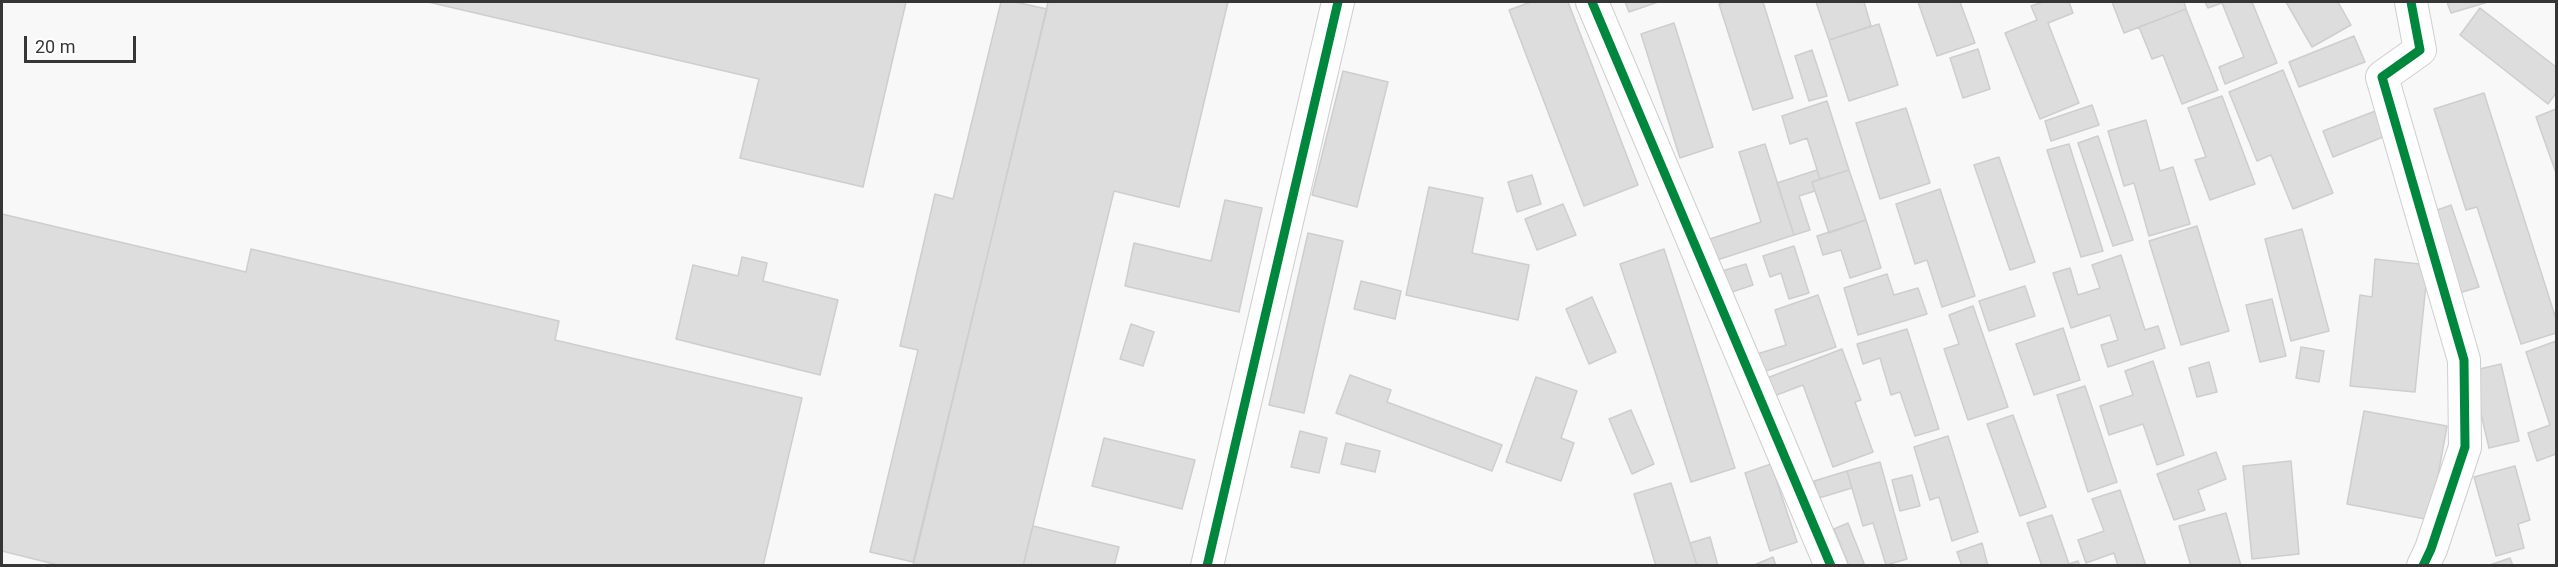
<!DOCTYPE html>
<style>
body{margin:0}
#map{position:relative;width:2558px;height:567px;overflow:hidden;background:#f8f8f8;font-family:Roboto,sans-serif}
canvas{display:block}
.frame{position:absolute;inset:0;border:3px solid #363637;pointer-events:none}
.scale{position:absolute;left:24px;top:36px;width:112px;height:27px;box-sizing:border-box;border:3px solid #363637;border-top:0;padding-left:8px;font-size:18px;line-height:21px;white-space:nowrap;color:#363637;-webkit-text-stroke:4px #fff;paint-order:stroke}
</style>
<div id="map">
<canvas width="2558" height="567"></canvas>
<div class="frame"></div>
<div class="scale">20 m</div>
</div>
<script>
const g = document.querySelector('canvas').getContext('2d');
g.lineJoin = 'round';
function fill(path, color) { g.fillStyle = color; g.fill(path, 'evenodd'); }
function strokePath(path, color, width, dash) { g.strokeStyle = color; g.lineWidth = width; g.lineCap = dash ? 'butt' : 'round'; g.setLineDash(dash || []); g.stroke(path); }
const building = new Path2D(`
 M428,2H906L863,187L740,158L759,79Z
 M1001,2H1015L1047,9L913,562L870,552L918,350L900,346L935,194L953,199Z
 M1048,2H1228L1179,207L1114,191L1023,566H913Z
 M1531,2H1568L1638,185L1584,206L1509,10Z
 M1625,2H1658L1629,12Z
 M1726,2H1763L1793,98L1753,110L1719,4Z
 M1816,2H1864L1871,26L1829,40Z
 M1918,2H1960L1975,43L1937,56Z
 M2043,2H2069L2073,13L2048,23L2079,103L2040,119L2005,33L2037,20L2031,6Z
 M2112,2H2184L2186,9L2124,33Z
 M2205,2H2252L2277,63L2225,84L2219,67L2244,57L2222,3L2208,8Z
 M2286,2H2338L2351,25L2312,47Z
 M2447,2H2488L2451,13Z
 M2480,8L2556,67V93L2548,104L2460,35Z
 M2186,9L2218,90L2182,104L2163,55L2152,59L2139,27Z
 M1674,23L1713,147L1680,158L1641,34Z
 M1879,24L1898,85L1849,101L1829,40Z
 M2354,36L2365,62L2299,87L2289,62Z
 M1978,49L1990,89L1963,98L1950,58Z
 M1812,50L1827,96L1809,101L1795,56Z
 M2283,70L2333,193L2293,209L2271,155L2257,161L2229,92Z
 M1343,71L1388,82L1357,207L1312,195Z
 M2484,93L2556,319V333L2521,344L2477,207L2466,210L2434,109Z
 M2222,96L2255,184L2210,200L2195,160L2206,157L2188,108Z
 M1827,101L1849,170L1820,179L1807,138L1790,144L1782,116Z
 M2092,105L2099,125L2051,141L2045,121Z
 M1906,108L1930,183L1880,199L1856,123Z
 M2556,109V173L2536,117Z
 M2378,110L2388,135L2333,157L2323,131Z
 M2146,120L2160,171L2173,167L2190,224L2149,236L2134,183L2124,186L2108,131Z
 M2098,136L2133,240L2113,246L2078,143Z
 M1765,144L1794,235L1717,260L1710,239L1761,222L1739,152Z
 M2069,144L2103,251L2081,257L2047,150Z
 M1999,157L2035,262L2010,270L1974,165Z
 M1817,170L1820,179L1812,182L1815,191L1799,196L1810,230L1794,235L1777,183Z
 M1849,170L1866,220L1829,233L1812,182Z
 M1532,175L1541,204L1517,212L1508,182Z
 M1429,187L1483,198L1472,253L1529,265L1518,320L1406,295Z
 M1940,189L1975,296L1942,307L1927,260L1915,264L1896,204Z
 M1225,200L1262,208L1239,312L1125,286L1134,243L1211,261Z
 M1563,204L1576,235L1537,250L1525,219Z
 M2451,205L2479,287L2459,293L2432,212Z
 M2,214L246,272L251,249L559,321L555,340L802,398L763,566H62L2,551Z
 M1866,220L1881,268L1850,278L1841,250L1823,255L1817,236Z
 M2197,226L2229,331L2181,345L2149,241Z
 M2302,229L2329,331L2291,341L2265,239Z
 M1308,233L1343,241L1304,413L1269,405Z
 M1794,246L1809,293L1789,299L1781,273L1770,277L1763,256Z
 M1664,249L1735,468L1691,482L1620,264Z
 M2121,255L2145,330L2158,326L2165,348L2108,367L2101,345L2118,340L2110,315L2071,328L2053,273L2070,268L2078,295L2100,288L2092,265Z
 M742,257L767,263L763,281L838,300L820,375L676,339L693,265L738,276Z
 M2375,259L2428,265L2415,392L2350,386L2360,295L2372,297Z
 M1746,264L1753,285L1729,293L1722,271Z
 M1887,274L1894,295L1918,288L1927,314L1858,335L1844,288Z
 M1361,281L1401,291L1395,319L1354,309Z
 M2025,286L2035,316L1989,331L1979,301Z
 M1818,295L1836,347L1763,372L1757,354L1786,345L1775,310Z
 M1592,297L1616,352L1589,364L1566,309Z
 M2272,299L2286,356L2260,362L2246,305Z
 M1973,306L2008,407L1968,420L1944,349L1959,344L1949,315Z
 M1131,324L1154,332L1143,366L1120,359Z
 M2063,328L2080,380L2034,395L2016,344Z
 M1907,329L1939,429L1915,436L1900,392L1891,395L1880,358L1863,364L1857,344Z
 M2556,341V454L2537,461L2528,433L2550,425L2526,352Z
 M2301,347L2324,351L2319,382L2296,378Z
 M1842,349L1861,400L1855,402L1873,452L1833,467L1803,385L1774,396L1767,378Z
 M2153,361L2184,455L2157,465L2143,424L2109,435L2100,406L2133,395L2125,371Z
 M2209,362L2217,392L2197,397L2189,368Z
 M2501,364L2519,441L2489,448L2471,371Z
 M1350,375L1391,390L1387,402L1502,445L1492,471L1336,413Z
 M1536,377L1577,391L1561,438L1574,443L1561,481L1506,462Z
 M2085,386L2117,482L2088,492L2057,395Z
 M1631,410L1654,464L1632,474L1609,419Z
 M2364,411L2447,426L2430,520L2347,504Z
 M2013,415L2046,507L2020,516L1987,424Z
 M1300,431L1327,438L1319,473L1291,467Z
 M1948,436L1978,532L1952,541L1939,497L1930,500L1914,447Z
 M1104,438L1195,460L1182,509L1092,486Z
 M1346,443L1380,451L1375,472L1341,464Z
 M2216,452L2226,479L2198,490L2205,510L2174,520L2157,474Z
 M2291,461L2299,554L2252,559L2243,466Z
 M1880,462L1907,559L1886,565L1873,523L1863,526L1847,471Z
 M1771,464L1797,542L1770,551L1745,473Z
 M2515,466L2530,520L2518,524L2524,548L2496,556L2474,477Z
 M1847,471L1852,488L1819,498L1814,481Z
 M1912,475L1920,506L1900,511L1892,480Z
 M1671,483L1690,543L1697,566H1656L1634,494Z
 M2120,490L2146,566H2118L2114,553L2086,563L2078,540L2104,531L2092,499Z
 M2226,513L2241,566H2191L2179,526Z
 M2052,515L2069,564L2078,561L2080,566H2042L2027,523Z
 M1848,523L1865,566H1849L1834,529Z
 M1033,526L1119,547L1114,566H1023Z
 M1710,537L1718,566H1697L1690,543Z
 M1982,543L1988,566H1962L1957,552Z
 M1773,557L1776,566H1752Z
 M2510,558L2513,566H2487Z`);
fill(building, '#ddd');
strokePath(building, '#cfcecf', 1.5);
const minor = new Path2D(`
 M1592,2L1831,566
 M2411,2L2420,50L2382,77L2464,360L2465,447L2431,549L2423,566
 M1207,566L1338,2`);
strokePath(minor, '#cecece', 34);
strokePath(minor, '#fefefe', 32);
strokePath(new Path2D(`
 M1592,2L1831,566
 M2411,2L2420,50L2382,77L2464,360L2465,447L2431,549L2423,566
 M1207,566L1338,2`), '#00873e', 9);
</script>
